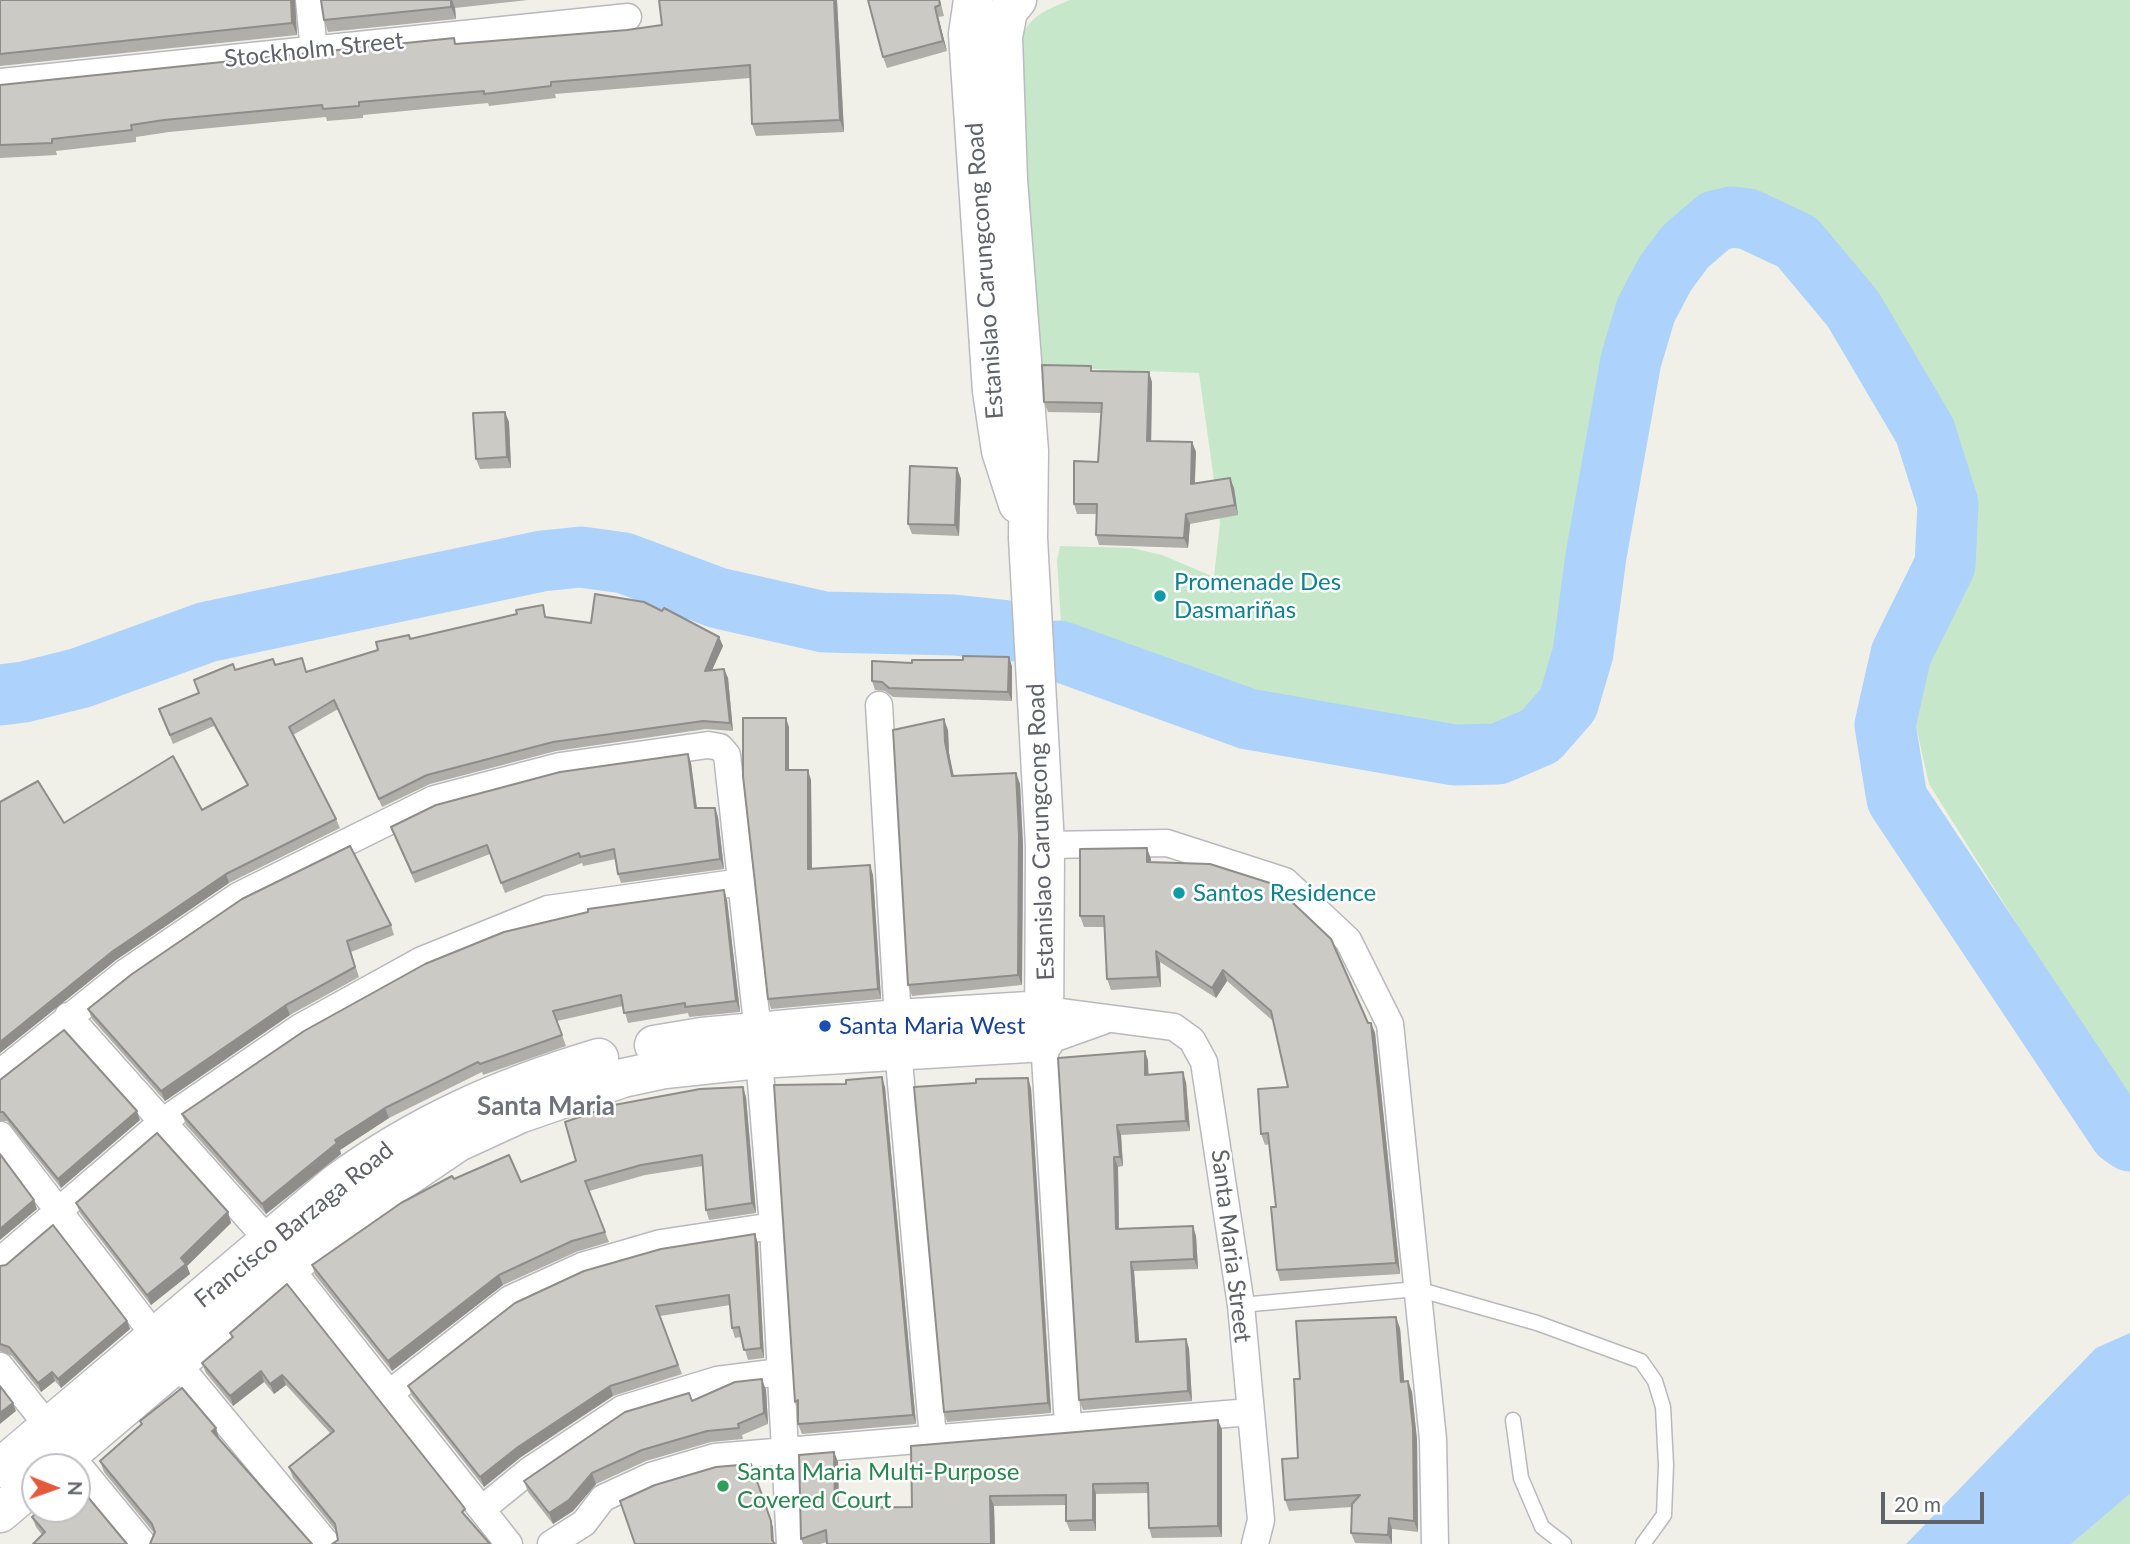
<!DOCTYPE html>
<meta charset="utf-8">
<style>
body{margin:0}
#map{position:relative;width:2130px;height:1544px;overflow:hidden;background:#f1f0e8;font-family:Lato,sans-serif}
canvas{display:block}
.north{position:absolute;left:21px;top:1453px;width:70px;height:70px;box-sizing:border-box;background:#fff;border:2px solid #bfc0c3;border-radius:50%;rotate:91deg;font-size:19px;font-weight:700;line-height:28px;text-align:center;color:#5f6268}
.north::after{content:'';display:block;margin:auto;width:24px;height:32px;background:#e35a3c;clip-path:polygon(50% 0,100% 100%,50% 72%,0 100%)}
.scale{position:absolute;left:1881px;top:1492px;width:103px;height:32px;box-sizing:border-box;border:4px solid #5f6268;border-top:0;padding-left:9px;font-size:21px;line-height:24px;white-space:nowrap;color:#5f6268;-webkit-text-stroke:5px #fff;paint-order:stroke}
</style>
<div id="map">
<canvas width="2130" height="1544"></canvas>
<div class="north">N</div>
<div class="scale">20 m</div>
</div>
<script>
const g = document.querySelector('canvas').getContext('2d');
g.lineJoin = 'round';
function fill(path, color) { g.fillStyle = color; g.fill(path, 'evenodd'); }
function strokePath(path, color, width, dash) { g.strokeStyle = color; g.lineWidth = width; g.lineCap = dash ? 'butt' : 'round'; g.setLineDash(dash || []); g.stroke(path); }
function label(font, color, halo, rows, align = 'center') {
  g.font = font + ' Lato,sans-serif'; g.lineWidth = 5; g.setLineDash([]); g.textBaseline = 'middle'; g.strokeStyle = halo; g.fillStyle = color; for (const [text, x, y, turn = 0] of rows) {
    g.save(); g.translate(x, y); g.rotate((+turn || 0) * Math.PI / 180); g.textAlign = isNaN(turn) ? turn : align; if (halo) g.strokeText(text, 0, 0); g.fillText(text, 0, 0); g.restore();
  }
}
fill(new Path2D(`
 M1070,0H2130V1104L1929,784L1915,722L1923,664L1958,597L1969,566L1972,533L1966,485L1943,420L1879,303L1842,253L1809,224L1750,194L1729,187L1708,192L1667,229L1643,264L1625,298L1608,352L1573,549L1560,649L1548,691L1529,715L1495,731L1455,730L1250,696L1061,623L1057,560L1060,546L1132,548L1162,555L1214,577L1220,523L1199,373L1036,367L1019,41C1030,15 1046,10 1070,0Z
 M2130,1494V1544H2071Z`), '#c6e7ca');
fill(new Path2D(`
 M2130,1333V1494L2071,1544H1906L2096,1348Z`), '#add2fc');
strokePath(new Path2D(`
 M1059,651L1248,719L1454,755L1498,754L1540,736L1568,704L1583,653L1596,556L1631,360L1646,310L1665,274L1685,247L1715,221L1732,217L1748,219L1797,242L1853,309L1925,431L1948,504L1945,565L1901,654L1885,725L1897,799L2120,1134L2130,1141
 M0,695L24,692L80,678L207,632L542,561L581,557L624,563L718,598L824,622L954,625L1010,631`), '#add2fc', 61);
const lane = new Path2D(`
 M1241,1305L1417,1289L1537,1323L1641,1361L1655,1381L1663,1407L1666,1465L1664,1515L1643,1544
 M1513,1420L1521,1478L1542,1527L1564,1544`);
const street = new Path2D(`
 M309,0L314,51
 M0,82L628,17
 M879,705L898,1019
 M1045,845L1167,843L1285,881L1348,940L1390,1024L1433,1439L1435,1544
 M1045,1010L1174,1027L1192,1040L1204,1062L1241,1305L1261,1520L1255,1544
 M68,1016L269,1241
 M898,1050L933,1438
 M759,1059L773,1226L790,1544
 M0,1073L126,972L238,896L434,799L560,766L708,745L720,747L727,755L758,1032
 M0,1135L155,1336
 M0,1261L162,1122L299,1028L422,960L548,909L742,882
 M289,1267L509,1544
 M177,1363L327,1544
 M0,1366L48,1426
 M390,1393L510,1299L582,1266L661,1243L773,1226
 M1068,1425L1044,1042L1103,1021
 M69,1454L143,1544
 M482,1509L530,1470L622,1409L717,1380L780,1372
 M551,1544L584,1523L603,1498L651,1476L715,1457L1250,1412`);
const secondary = new Path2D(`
 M973,0L968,34L992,391L1001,451L1018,504
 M654,1045L702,1037L898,1019L1045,1010
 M54,1467L356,1211L458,1142L519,1114L623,1078L665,1069L759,1059L1044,1042L1045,845L1028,538L1029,451L1008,180L1003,37L1008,11L1017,0
 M0,1468L337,1183C419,1123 502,1087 599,1058
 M0,1513L35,1483`);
strokePath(lane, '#b8b9be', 17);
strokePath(street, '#b8b9be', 29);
strokePath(secondary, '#b9bbc1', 41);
strokePath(lane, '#fff', 14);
strokePath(street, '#fff', 26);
strokePath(secondary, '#fff', 38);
fill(new Path2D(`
 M0,0H295L297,35L0,66Z
 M321,0H528L455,8L456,19L328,32L324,20Z
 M837,0L844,132L756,136L752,124L750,78L555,94L556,98L489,106L488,103L363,115V118L327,121L326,117L169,132L136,137V142L56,151L57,155L0,158V85L454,38L456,44L627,30Z
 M868,0H940L944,16L938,17L947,51L887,68L883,57Z
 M1093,371L1152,382L1151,441L1192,442L1196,452L1195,483L1234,488L1238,515L1190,524L1188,548L1099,545L1096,535L1097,514H1077L1074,504L1098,462L1102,413L1048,412L1044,402Z
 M509,422L511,468L480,469L476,459Z
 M957,468L961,479L959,536L912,534L908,524Z
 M543,605L546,618L719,637L723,646L712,670L724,669L728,678L733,731L706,729L556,751L430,784L382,807L338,709L293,735L336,819L340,828L229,883L116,960L0,1053V802L64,823L202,810L247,785L214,726L173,744L159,709L199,693L235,670L275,665L306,672L411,639L517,614Z
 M1012,666V701L893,697L885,691L875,690L872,681Z
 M789,727V770L811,780L812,869L873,875L881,999L771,1009L768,999Z
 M948,730L949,753L953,776L1016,773L1020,784L1023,846L1022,985L912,996L908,985Z
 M688,754L691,763L697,808H715L718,817L724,869L621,883L618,874L616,859L583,866L582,863L505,893L490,854L415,883L391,827Z
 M1147,848L1151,862L1368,1023H1371L1375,1033L1400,1274L1280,1281L1277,1270L1276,1207L1270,1144L1265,1145L1261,1134L1288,1087L1273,1021L1227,981L1216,998L1160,962L1161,987L1111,990L1107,979L1104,927H1084L1080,916Z
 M724,890L727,900L740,1012L689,1017L688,1013L628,1023L623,1006L557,1021L566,1046L483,1075L482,1072L389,1118L340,1150L341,1154L266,1214L186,1125L182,1114Z
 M391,925L394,935L351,952L359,977L290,1015L165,1101L92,1019L88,1009Z
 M1145,1051L1148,1061V1075L1186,1082L1190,1131L1121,1135L1123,1166L1118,1167L1119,1229L1196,1236L1198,1269L1134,1271L1139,1342L1186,1339L1189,1349L1192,1401L1083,1410L1079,1400L1058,1058Z
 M0,1080L140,1120L61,1188L7,1121H0Z
 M885,1087L916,1424L802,1434L798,1424V1409L795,1402Z
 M1031,1088L1051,1413L947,1422L944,1412Z
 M746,1097L756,1213L709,1220L706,1210L703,1166L645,1175L589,1191L609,1242L576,1252L503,1285L392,1371L315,1275L312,1265L454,1179L521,1182Z
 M76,1203L228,1212L231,1223L187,1266L190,1274L151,1305L80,1213Z
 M755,1234L758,1244L764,1358L748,1360L741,1337L735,1338L732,1328L730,1305L660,1316L682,1374L613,1396L521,1457L484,1487L412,1396L408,1386Z
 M0,1266L127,1321L130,1329L61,1388L55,1381L41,1392L12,1356L0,1351Z
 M1400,1328L1404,1381H1408L1412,1392L1417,1440L1418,1532L1392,1529V1544L1355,1543L1351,1533L1352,1507L1289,1511L1285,1500L1298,1458L1300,1379Z
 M230,1333L469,1520L338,1540L336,1531L293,1478L289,1467L330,1433L286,1385L274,1394L264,1382L233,1406L206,1373L202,1363L232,1338Z
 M766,1390L768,1424L742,1435L743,1439L711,1442L646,1461L596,1484L573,1511L553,1524L528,1492L524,1481L692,1401Z
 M1218,1420L1222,1430V1537L1152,1538L1149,1528L1148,1493L1096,1494V1531H1070L1066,1521V1505L994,1506L995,1544H827V1542L820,1544H803L801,1539L834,1452L838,1462L839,1508L912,1507Z
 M140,1421L216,1428L219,1439L154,1533L104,1472L100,1461L141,1424Z
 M32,1517L127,1544L42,1535L36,1527Z`), '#afaea9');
fill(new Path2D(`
 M291,0H295L297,35L292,23Z
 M451,0H452L455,8L456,19L451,7Z
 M834,0H837L844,132L840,120Z
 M935,7L938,17L947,51L943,41Z
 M1149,372L1152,382L1151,451L1147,441Z
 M505,412L509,422L511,468L507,457Z
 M1192,442L1196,452L1194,494L1191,484Z
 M957,468L961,479L959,536L955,525Z
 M1230,478L1234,488L1238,515L1235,505Z
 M1186,514L1190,524L1188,548L1184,538Z
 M719,637L723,646L708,679L705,671Z
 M1009,657L1012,666V701L1008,692Z
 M724,669L728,678L733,731L730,723Z
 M786,718L789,727V779L786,770Z
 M944,719L948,730L949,753L956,786L952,776L945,742Z
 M688,754L691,763L698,817L695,808Z
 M808,770L811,780L812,879L808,869Z
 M1016,773L1020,784L1023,846L1022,985L1018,975Z
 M715,808L718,817L724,869L720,859Z
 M1147,848L1151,859V873L1147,862Z
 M870,865L873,875L881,999L878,989Z
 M226,874L229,883L116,960L0,1053V1042L113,951Z
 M724,890L727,900L740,1012L736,1001Z
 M1156,951L1160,962L1161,987L1158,977Z
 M1223,970L1227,981L1216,998L1212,988Z
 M286,1005L290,1015L165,1101L161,1091Z
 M1371,1023L1375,1033L1400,1274L1396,1263Z
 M1145,1051L1148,1061L1149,1085L1145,1075Z
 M1183,1072L1186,1082L1190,1131L1186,1121Z
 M882,1077L885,1087L916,1424L913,1415Z
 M1028,1078L1031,1088L1051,1413L1048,1403Z
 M743,1087L746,1097L756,1213L752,1203Z
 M385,1108L389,1118L340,1150L341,1154L266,1214L262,1204L335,1140Z
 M137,1111L140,1120L61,1188L58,1179Z
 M1117,1125L1121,1135L1123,1166L1120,1157Z
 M1114,1157L1118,1167L1119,1239L1116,1229Z
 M34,1200L37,1209L0,1240V1229Z
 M228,1212L231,1223L187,1266L190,1274L151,1305L147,1295L181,1258Z
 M1193,1226L1196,1236L1198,1269L1194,1259Z
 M755,1234L758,1244L764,1358L761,1348Z
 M1131,1262L1134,1271L1140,1352L1136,1342Z
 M499,1275L503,1285L392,1371L388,1361Z
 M1396,1317L1400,1328L1405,1392L1401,1382Z
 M127,1321L130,1329L61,1388L58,1379Z
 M1186,1339L1189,1349L1192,1401L1188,1391Z
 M261,1371L264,1382L233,1406L230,1396Z
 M52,1372L55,1381L41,1392L38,1383Z
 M282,1375L286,1385L274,1394L270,1384Z
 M762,1379L766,1390L768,1424L764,1413Z
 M1408,1381L1412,1392L1417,1440L1418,1532L1414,1521Z
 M610,1386L613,1396L521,1457L484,1487L480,1477L518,1447Z
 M13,1403L16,1411L0,1424V1413Z
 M1218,1420L1222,1430V1537L1218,1526Z
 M216,1428L219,1439L212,1431Z
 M834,1452L838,1462L839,1518L835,1508Z
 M753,1470L773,1527L774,1544Z
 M592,1473L596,1484L573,1511L553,1524L549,1513Z
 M1093,1484L1096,1494V1531L1093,1520Z
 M990,1496L994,1506L995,1544H991Z
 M1389,1518L1392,1529V1544L1388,1535Z`), '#8f8d8a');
const building = new Path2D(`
 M0,0H291L292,23L0,54Z
 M321,0H451V7L324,20Z
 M659,0H834L840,120L752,124L750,65L551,82V86L484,94V91L359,102V106L323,109L322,105L164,120L131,125L132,130L52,139V143L0,145V85L454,38L455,44L627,30L662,25Z
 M868,0H939L940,5L935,7L943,41L883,57Z
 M1042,365L1091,366V371L1149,372L1147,441L1192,442L1191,484L1230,478L1235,505L1186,514L1184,538L1096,535L1097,504H1074V461L1098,462L1102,403L1044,402Z
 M505,412L507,457L476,459L473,413Z
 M910,466L957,468L955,525L908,524Z
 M595,594L644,602L662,611L664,608L719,637L705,671L724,669L730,723L703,721L553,742L427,775L379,799L334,700L289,727L336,819L226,874L113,951L0,1042V802L38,781L64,823L173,756L202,810L248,785L211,718L170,735L159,709L199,693L194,680L233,664L235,670L273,659L275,665L302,658L306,672L378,650L376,642L409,635L410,639L517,614L516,610L543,605L545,617L591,623Z
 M963,656L1009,657L1008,692L889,688L882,682L872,681V661L912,663V660H963Z
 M743,718H786V770H808V869L870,865L878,989L768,999L743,776Z
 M944,719L945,742L952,776L1016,773L1019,835L1018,975L908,985L893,730Z
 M688,754L695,808H715L720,859L618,874L614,849L580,857L579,853L501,883L487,845L412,873L391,827L436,805L560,772Z
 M350,846L391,925L347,941L355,967L286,1005L161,1091L88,1009L132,974L242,899Z
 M1147,848V862L1210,864L1273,884L1331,939L1368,1023H1371L1396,1263L1277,1270L1271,1207H1276L1268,1133L1261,1134L1258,1089L1288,1087L1271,1011L1223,970L1212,988L1156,951L1158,977L1107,979L1104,916H1080V849Z
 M724,890L736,1001L685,1007V1003L624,1013L621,995L553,1011L562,1035L480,1064L478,1062L385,1108L335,1140L337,1143L262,1204L182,1114L304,1031L425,964L504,932L588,912V909Z
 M64,1030L137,1111L58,1179L3,1112H0V1080Z
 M1145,1051V1075L1183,1072L1186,1121L1117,1125L1120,1157H1114L1116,1229L1193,1226L1194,1259L1131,1262L1136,1342L1186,1339L1188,1391L1079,1400L1058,1058Z
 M882,1077L913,1415L798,1424V1400L795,1402L774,1085L846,1084V1080Z
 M1028,1078L1048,1403L944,1412L914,1087L976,1083V1079Z
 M743,1087L752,1203L706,1210L702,1155L641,1165L585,1181L605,1232L572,1241L499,1275L388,1361L312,1265L401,1203L452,1176L454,1179L509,1155L521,1182L576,1161L565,1122L614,1105L700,1089Z
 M157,1133L228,1212L181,1258L186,1264L147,1295L76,1203Z
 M0,1154L34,1200L0,1229Z
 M53,1225L127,1321L58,1379L52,1372L38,1383L9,1347L0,1344V1266L6,1265Z
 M755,1234L761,1348L744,1350L739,1327L732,1328L729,1295L656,1306L678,1365L610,1386L518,1447L480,1477L408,1386L515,1303L584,1271L661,1249Z
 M287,1284L463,1506L465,1509L462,1512L490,1544H332L338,1540L335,1524L289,1467L334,1431L282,1375L270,1384L261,1371L230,1396L202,1363L233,1337L230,1333Z
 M1396,1317L1401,1382L1408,1381L1413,1429L1414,1521L1389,1518L1388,1535L1351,1533L1352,1504L1360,1495L1285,1500L1282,1459L1298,1458L1294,1379H1300L1296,1321Z
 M762,1379L764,1413L738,1424L739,1428L707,1431L642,1450L592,1473L569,1500L549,1513L524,1481L625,1412L689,1393L692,1401L735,1382Z
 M0,1386L13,1403L0,1413Z
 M182,1388L216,1428L212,1431L312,1544H150L155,1532L152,1524L100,1461L142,1424L140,1421Z
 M1218,1420V1526L1149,1528L1148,1483L1093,1484V1520L1066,1521V1495L990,1496L991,1544H827L826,1530L801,1539L799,1455L834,1452L835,1508L912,1507L911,1446Z
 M751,1464L771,1521L772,1540L775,1544H635L620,1501L655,1485L716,1467Z
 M77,1484L127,1544H33L45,1532L32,1517L41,1509H77Z`);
fill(building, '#cccac5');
strokePath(building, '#8f8d8a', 2);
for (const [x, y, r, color] of [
 [1160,596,7,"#0f9aa8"],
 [1179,893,7,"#0f9aa8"],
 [825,1026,7,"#1a4fb4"],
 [723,1486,7,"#2e9e5b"]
]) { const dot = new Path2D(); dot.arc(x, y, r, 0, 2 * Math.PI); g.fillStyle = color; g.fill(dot); strokePath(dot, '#fff', 2.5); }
label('24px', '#5f6268', '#fff', [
 ["Stockholm Street",314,50,-6],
 ["Estanislao Carungcong Road",985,271,-94],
 ["Estanislao Carungcong Road",1041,832,-92],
 ["Francisco Barzaga Road",294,1225,-39],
 ["Santa Maria Street",1231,1246,83]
]);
label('24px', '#0d838f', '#fff', [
 ["Promenade Des",1174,582],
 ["Dasmariñas",1174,610],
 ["Santos Residence",1193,893]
], 'left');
label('24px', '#164399', '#fff', [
 ["Santa Maria West",839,1026]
], 'left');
label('24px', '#27864d', '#fff', [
 ["Santa Maria Multi-Purpose",737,1472],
 ["Covered Court",737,1500]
], 'left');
label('bold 26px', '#70747a', '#fff', [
 ["Santa Maria",546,1107]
]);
</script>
